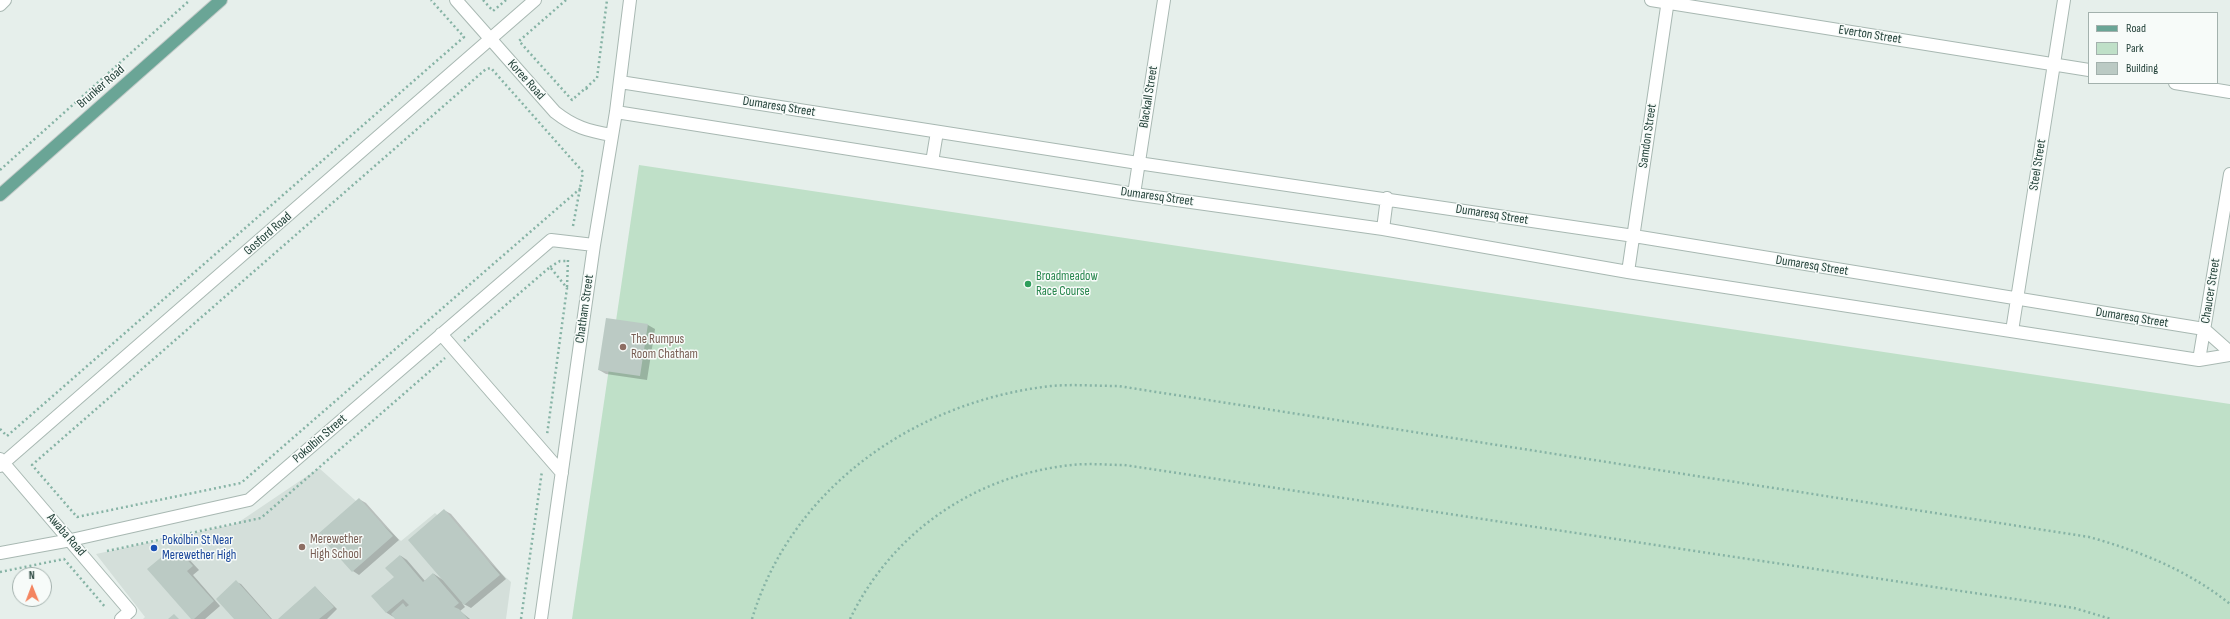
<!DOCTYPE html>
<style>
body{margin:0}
#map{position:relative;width:2230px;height:619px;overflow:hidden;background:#e6efeb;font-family:"Sofia Sans Condensed",sans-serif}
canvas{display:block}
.legend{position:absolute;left:2088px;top:12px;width:130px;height:72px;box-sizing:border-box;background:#f7fbf9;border:1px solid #a3b1ad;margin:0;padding:5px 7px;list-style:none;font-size:12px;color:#24423a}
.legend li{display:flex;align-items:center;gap:8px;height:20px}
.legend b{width:20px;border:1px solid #a3b1ad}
.north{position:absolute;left:12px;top:567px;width:40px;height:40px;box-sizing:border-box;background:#f7fbf9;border:1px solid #a3b1ad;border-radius:50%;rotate:359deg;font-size:11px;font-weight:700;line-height:16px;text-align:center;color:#24423a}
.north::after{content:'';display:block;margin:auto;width:14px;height:18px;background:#f4845f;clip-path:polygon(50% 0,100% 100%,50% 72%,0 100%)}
</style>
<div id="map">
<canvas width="2230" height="619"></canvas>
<ul class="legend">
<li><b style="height:5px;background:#6aa596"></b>Road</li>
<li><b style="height:11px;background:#bfe0c8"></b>Park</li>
<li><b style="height:11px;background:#bbcac4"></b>Building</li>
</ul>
<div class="north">N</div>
</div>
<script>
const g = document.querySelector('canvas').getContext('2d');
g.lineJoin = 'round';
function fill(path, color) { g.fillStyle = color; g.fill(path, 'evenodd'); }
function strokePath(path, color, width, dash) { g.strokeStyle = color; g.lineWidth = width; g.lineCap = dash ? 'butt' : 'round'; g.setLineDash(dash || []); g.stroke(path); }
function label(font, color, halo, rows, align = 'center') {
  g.font = font + ' "Sofia Sans Condensed",sans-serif'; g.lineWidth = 3; g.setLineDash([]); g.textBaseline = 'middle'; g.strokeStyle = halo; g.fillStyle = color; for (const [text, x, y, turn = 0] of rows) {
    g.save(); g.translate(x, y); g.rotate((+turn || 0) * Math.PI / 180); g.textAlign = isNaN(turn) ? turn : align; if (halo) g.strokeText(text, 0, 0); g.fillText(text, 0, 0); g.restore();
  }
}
fill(new Path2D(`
 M319,468L401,541L435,513L511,582L506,619H143L145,617L96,554L236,524Z`), '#d4dfda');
fill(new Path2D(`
 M639,165L2230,404V619H572Z`), '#bfe0c8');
fill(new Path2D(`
 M607,319L648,325L655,329L647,380L606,374L599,370Z
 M359,499L366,503L399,540L359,575L353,571Z
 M444,510L451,514L506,579L471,608L462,603L465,607L460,611L470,619H397L387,613L373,596L395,578L401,556L407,560L425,581L434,574L443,580Z
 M170,551L176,555L180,552L186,556L199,570L193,575L220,606L205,619H192Z
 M236,582L241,584L272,619H235Z
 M315,587L337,609L327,619H279Z`), '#0003');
fill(new Path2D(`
 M606,318L648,324L640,376L598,370Z
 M359,498L393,536L352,572L318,534Z
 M444,509L500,575L464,605L408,540Z
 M170,550L174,555L179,551L193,566L187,571L214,601L194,619H191L147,569Z
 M400,555L423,582L433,573L459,603L454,607L459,609L468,619H395L391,614L403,603L406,607L409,605L403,599L386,613L371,596L394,577L385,568Z
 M236,580L271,619H234L216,599Z
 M315,586L334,607L319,619H278Z
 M174,614L179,619H168Z`), '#bbcac4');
const minor = new Path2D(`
 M456,0L555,112C574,127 588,131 612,135
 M1651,0L2089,70
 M0,5L5,0
 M620,82L1138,163L1634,236L2204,329L2230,352
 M2175,83L2230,92
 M616,112L1134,194L1383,229L1628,272L2199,360L2230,355
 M932,162L937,132
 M1134,194L1164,0
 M1383,229L1387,198
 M1628,272L1668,0
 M2012,331L2064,0
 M441,334L562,473
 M2199,360L2230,174
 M0,459L130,611L121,619
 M0,466L535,0
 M0,553L71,540L249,500L551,240L594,245
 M541,619L594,245L616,112L630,0`);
const major = new Path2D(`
 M0,195L221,0`);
strokePath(minor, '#a8b8b2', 14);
strokePath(major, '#c2cac8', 14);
strokePath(new Path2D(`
 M483,0L493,11L506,0
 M566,0L519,41L572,100L597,78L607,0
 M586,88L589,91
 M0,170L190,0
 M573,226L583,172L491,68L486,69L32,465L77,517L241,483L582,187
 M550,267L560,261H568
 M567,287L568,259
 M464,341L550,267L567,288L547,435
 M0,429L7,436L464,37L431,0
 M107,551L261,518L445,358
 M0,572L64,559L106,608
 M521,619L542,471
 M752,619C792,486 917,401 1051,386C1073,384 1096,386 1118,386L2089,537C2140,551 2189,571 2230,604
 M850,619C892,532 975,475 1072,465C1089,463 1107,465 1124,465L2074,608L2111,619`), '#86b3a5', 2.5, [2, 3]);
strokePath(minor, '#fff', 12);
strokePath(major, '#6aa596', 12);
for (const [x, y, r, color] of [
 [1028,284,4,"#2e9e5b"],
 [623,347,4,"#8d6e63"],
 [302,547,4,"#8d6e63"],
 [154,548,4,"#1a4fb4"]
]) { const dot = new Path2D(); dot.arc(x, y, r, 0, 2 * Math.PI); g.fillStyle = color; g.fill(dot); strokePath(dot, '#f7fbf9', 1.5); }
label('13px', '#24423a', '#f7fbf9', [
 ["Everton Street",1870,35,9],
 ["Koree Road",526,80,48],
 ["Brunker Road",101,87,-41],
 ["Blackall Street",1149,97,-81],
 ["Dumaresq Street",779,107,9],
 ["Samdon Street",1648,136,-82],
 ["Steel Street",2038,165,-81],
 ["Dumaresq Street",1157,197,8],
 ["Dumaresq Street",1492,215,9],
 ["Gosford Road",268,234,-41],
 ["Dumaresq Street",1812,266,9],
 ["Chaucer Street",2211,291,-81],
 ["Chatham Street",585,309,-82],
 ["Dumaresq Street",2132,318,9],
 ["Pokolbin Street",320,439,-41],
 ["Awaba Road",66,535,49]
]);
label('13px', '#27864d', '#f7fbf9', [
 ["Broadmeadow",1036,277],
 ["Race Course",1036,292]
], 'left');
label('13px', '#785e54', '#f7fbf9', [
 ["The Rumpus",631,340],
 ["Room Chatham",631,355],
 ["Merewether",310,540],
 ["High School",310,555]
], 'left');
label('13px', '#164399', '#f7fbf9', [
 ["Pokolbin St Near",162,541],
 ["Merewether High",162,556]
], 'left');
</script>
